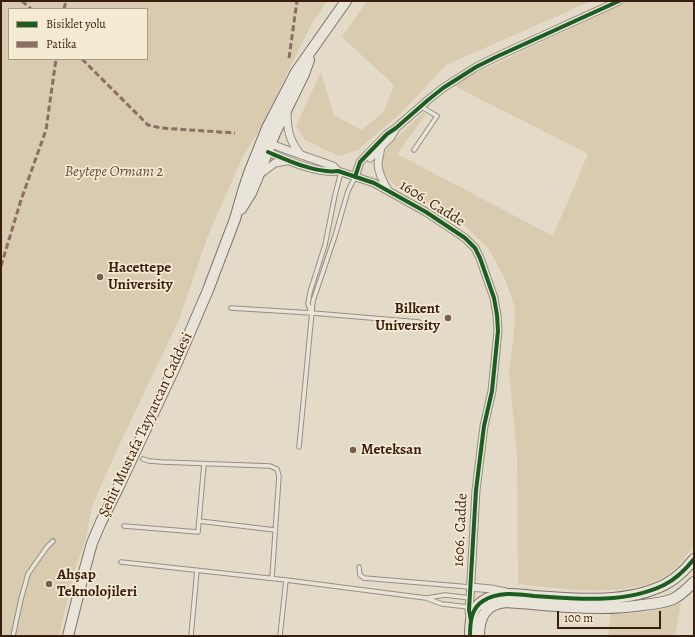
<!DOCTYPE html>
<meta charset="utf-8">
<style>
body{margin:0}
#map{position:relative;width:695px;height:637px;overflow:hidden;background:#e3dac7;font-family:Alegreya,serif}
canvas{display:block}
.frame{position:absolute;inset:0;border:2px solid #391d0f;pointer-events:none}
.legend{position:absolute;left:8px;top:8px;width:140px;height:52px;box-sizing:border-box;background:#f5ead2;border:1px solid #aa9884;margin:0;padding:5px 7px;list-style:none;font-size:12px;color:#391d0f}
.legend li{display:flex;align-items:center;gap:8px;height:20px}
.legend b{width:20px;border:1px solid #aa9884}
.scale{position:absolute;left:557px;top:611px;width:104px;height:18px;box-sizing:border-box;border:2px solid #391d0f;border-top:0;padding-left:5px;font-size:12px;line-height:14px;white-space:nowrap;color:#391d0f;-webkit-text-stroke:3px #f5ead2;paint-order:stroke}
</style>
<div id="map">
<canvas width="695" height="637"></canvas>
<div class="frame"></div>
<ul class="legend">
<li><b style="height:5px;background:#1b5e20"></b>Bisiklet yolu</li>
<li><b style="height:5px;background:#8d6e63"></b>Patika</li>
</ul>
<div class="scale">100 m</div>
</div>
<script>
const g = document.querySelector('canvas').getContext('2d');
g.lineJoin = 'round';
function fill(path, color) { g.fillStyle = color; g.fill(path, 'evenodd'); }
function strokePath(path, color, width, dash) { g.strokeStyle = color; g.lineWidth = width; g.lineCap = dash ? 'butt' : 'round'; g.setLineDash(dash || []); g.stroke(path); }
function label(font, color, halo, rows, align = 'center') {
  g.font = font + ' Alegreya,serif'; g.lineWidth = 3.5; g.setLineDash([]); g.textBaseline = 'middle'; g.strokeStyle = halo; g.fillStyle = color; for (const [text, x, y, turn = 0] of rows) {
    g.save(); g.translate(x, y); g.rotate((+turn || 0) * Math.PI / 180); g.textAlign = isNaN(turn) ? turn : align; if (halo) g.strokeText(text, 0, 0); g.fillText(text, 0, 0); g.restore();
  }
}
fill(new Path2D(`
 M1,1H327L311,25L261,127L242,158L207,238L179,320L121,441L92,506L86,538L74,573L59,636H1ZM9,9H147V59H9Z
 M367,1H591L446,65L402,112L358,150L339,156L305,140L296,126L321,72L334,115L361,130L383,113L394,85L342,37Z
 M629,1H694V545C686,556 679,567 667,575C629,599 562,589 518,584L517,455L509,372L514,333L515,309L506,281L489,249L464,225L393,184L384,174L382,161L387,148L423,112L426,114L397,154L553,236L588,154L455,86L464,78L487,68Z
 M681,602L675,636H608L611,614C635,614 658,612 681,602Z`), '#d9cbb0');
const lane = new Path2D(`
 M414,150L437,116L420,106
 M231,308L312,313L419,322
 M311,312L308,304L310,292L325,245L335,195L341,172
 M299,447L313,301L335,236L348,191L355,177
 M143,459L149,461L162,462L270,466L277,469L279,476L272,578
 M199,521L275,530
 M124,526L198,532L204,464
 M121,562L286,580L426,598L442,604L469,607
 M359,567L360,575L364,578L470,587
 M427,598L445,595L470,598
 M13,636L21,599L28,574L47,547L53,541
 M191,636L197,570
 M280,636L286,580`);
const street = new Path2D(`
 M287,111C287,129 289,141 301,155
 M271,144L290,151L333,166L338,171
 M381,147C380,152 379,158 378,163C378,173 383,182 388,190
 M268,152C287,160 317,174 338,171L374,183L426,212L465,238L475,248L480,258L494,298L497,315L498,331L492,391L484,426L476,490L470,598L469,610L470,618
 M370,158L391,137L395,130
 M260,174L275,163L287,161
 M355,177L360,162L387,134L396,128L428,100L443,88L476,67L496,57L619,1
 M470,587L491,589L506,592`);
const secondary = new Path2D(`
 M241,209L251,193L259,174L275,133L304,74L309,60
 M68,636L84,572L92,543L101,522L118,488L175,367L208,290L235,219L243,191L249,173L267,128L296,72L346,1
 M470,636C470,623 471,608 483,601C498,591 518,594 534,596C576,599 625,604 664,585C676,579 686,569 694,559
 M479,636C479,616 486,604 506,602C552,605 598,612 643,605C653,604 663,603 673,599C681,595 688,588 694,582`);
strokePath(lane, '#978e82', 5.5);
strokePath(street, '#978e82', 9);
strokePath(secondary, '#7e756a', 12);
strokePath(lane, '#e9e4da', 3.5);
strokePath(street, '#e9e4da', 7);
strokePath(secondary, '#e9e4da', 10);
strokePath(new Path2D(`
 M22,1L31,9
 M64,9L66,1
 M289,58L297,1
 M82,59L148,125L161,128L235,133
 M1,266L21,200L46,130L56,59`), '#8d6e63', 3, [6, 3]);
strokePath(new Path2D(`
 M268,152C287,160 317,174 338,171L374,183L426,212L465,238L475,248L480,258L494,298L497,315L498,331L492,391L484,426L476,490L469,610L471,621
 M355,177L360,162L387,134L396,128L428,100L443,88L476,67L496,57L619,1
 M470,636C470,623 471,608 483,601C498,591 518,594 534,596C576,599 625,604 664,585C676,579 686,569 694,559`), '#1b5e20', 4);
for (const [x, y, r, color] of [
 [100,277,4,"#745f4f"],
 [448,318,4,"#745f4f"],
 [353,450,4,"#745f4f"],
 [49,584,4,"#745f4f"]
]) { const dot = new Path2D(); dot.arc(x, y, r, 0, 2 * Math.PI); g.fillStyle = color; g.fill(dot); strokePath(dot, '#f5ead2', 1.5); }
label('italic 15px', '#674d3a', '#f5ead2', [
 ["Beytepe Ormanı 2",114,172]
]);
label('15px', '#391d0f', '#f5ead2', [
 ["1606. Cadde",432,204,32],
 ["Şehit Mustafa Tayyarcan Caddesi",146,425,-65],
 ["1606. Cadde",461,530,-87]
]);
label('bold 15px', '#391d0f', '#f5ead2', [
 ["Hacettepe",108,268],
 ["University",108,285],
 ["Bilkent",440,309,"right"],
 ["University",440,326,"right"],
 ["Meteksan",361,450],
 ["Ahşap",57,575],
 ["Teknolojileri",57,592]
], 'left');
</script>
